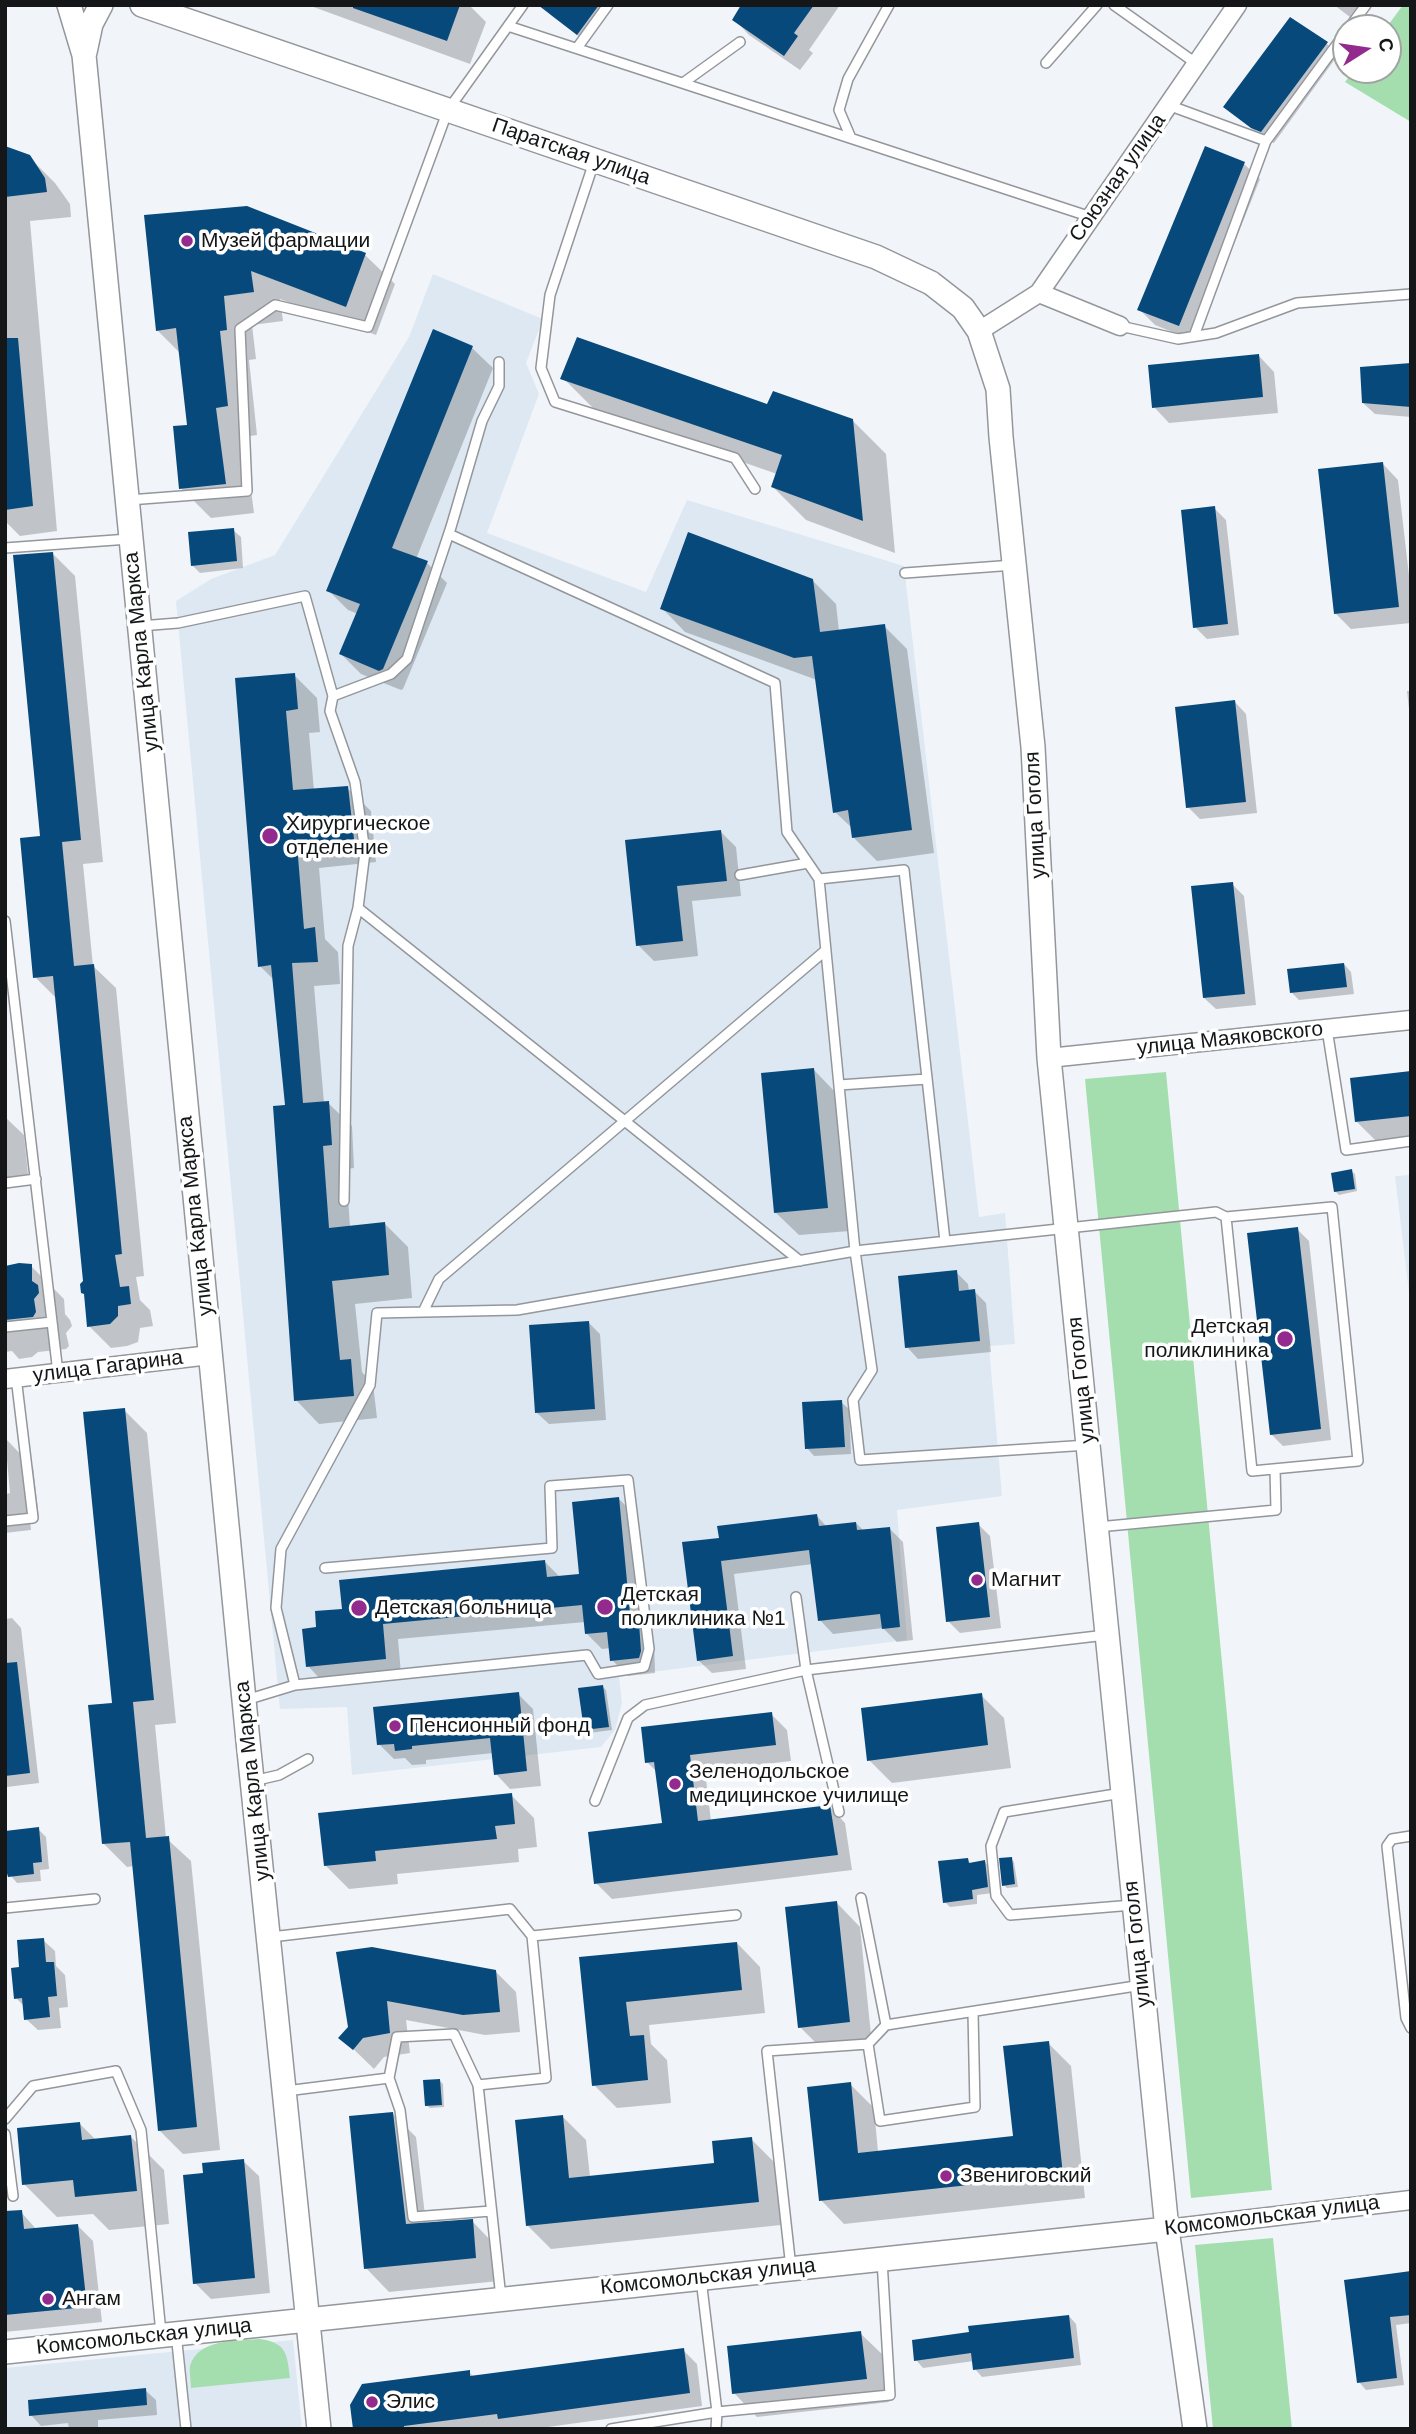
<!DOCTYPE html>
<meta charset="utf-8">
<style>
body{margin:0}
#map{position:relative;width:1416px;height:2434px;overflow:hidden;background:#f1f5fa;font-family:Arial,sans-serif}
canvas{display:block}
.frame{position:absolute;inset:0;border:7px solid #141617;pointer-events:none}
.north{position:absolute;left:1332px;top:14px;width:70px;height:70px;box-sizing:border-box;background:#fff;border:2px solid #a1a2a2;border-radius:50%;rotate:78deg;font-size:19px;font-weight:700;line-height:28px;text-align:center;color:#141617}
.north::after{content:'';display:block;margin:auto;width:24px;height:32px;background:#932b8f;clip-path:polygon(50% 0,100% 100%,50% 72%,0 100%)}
</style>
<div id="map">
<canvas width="1416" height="2434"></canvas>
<div class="frame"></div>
<div class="north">С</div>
</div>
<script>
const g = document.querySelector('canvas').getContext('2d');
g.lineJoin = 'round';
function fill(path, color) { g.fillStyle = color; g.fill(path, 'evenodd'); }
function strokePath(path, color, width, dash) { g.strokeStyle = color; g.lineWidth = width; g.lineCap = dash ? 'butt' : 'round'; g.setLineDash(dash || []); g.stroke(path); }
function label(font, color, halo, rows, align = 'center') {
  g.font = font + ' Arial,sans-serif'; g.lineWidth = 7; g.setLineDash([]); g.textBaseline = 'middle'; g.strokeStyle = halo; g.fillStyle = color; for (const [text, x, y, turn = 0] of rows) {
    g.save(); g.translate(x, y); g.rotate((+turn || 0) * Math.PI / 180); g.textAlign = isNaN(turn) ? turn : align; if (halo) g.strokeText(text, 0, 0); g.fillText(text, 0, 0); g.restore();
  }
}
fill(new Path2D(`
 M433,274L543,319L526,363L539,394L487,533L646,592L687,500L904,566L979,1217L1005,1213L1015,1344L989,1346L1002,1496L897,1510L907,1640L619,1676L622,1703L615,1730L601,1747L352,1775L347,1707L280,1709L176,601L211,579L275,555L409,337Z
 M1411,1175V1309L1395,1176Z
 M293,2340L302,2429H5V2368Z`), '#dee8f2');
fill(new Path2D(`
 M1403,5H1411V122L1345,82L1354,70H1388V28H1386Z
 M1166,1072L1272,2190L1191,2198L1085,1079Z
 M1273,2238L1292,2429H1213L1195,2245Z
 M260,2339C287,2343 287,2354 290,2378L191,2388C191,2381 189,2372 190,2366C198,2338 238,2341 260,2339Z`), '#a4deae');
fill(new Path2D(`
 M308,5H469L486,22L470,64Z
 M547,5H612L585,41L552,16L544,8Z
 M744,5H840L809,50L813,53L800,70L749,35L734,19Z
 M1334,5H1370L1358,23Z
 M1291,19L1327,44L1338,55L1274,143L1264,139L1226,107Z
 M5,148L29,157L55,183L70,204L71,217L30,221L57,531L20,536L5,521Z
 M1244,164L1260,179L1195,341L1155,325L1139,309Z
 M146,217L365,255L395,284L376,335L280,299L283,321L252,325L256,359L249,360L257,435L244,437L254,513L211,518L181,488L189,426L180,353L157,330Z
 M434,332L472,348L493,368L416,559L427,563L447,583L403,689L401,690L361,674L341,654L358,614L348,610L328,590Z
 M1259,356L1274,372L1278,413L1169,423L1154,407Z
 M1411,365V417L1375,414L1363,403Z
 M563,378L768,406L853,421L886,454L895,553L806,520L773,487L777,474L596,411Z
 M1383,464L1398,480L1411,593V623L1351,629L1335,613Z
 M1214,508L1226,520L1239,635L1207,639L1195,627Z
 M233,530L241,537L243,568L200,573L192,565Z
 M52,553L75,576L103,862L83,864L93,966L116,988L144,1276L136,1277L140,1300L150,1310L153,1326L140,1328L138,1342L127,1346L111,1348L89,1326L57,999L35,977Z
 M812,580L836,604L839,631L884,626L907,649L934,853L877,861L854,838L853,829L835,812L817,680L685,632L662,608Z
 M294,675L317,698L320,732L309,733L314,791L347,788L371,811L376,862L319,868L325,939L338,952L340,984L314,986L324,1103H328L352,1126L354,1168L346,1169L350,1227L384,1223L408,1247L412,1298L355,1304L362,1372L373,1384L377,1418L319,1424L296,1400L286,1106L275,981L260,966L237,680Z
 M1407,691H1411V727Z
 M1235,702L1246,714L1257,813L1200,819L1188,807Z
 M721,832L736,847L741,896L692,901L698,956L654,961L638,945L627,842Z
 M1232,884L1244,896L1256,1005L1216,1009L1204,998Z
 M1344,964L1351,972L1354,994L1299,1000L1292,993Z
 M814,1070L837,1094L850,1231L799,1235L775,1212Z
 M1411,1073V1142L1380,1145L1357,1122Z
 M5,1117L24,1135L29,1184L5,1187Z
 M1351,1171L1355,1174L1357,1191L1339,1195L1335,1191Z
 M1297,1229L1309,1241L1331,1440L1283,1446L1271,1434Z
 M31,1266L64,1299L65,1314L70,1320L72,1326L66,1333L69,1346L66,1349L38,1352L32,1357L19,1359L12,1351L5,1352V1267Z
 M956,1272L968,1284L969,1291H974L986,1303L991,1352L918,1359L907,1347Z
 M588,1322L600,1334L606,1420L549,1424L537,1413Z
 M841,1402L849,1409L851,1454L814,1456L807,1448Z
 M124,1410L147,1433L176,1723L155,1725L166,1838L191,1861L220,2150L183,2154L160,2131L134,1866L127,1867L104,1844L114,1705Z
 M5,1438L33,1467L39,1518L30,1519L31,1530L5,1533V1485L6,1494L10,1493Z
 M619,1499L635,1515L646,1633L654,1641L655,1673L628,1676L612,1660L611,1648L602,1649L586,1633L585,1622L398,1639L401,1674L323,1682L308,1666L318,1629L343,1610L545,1562L560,1577L581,1575Z
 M817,1516L827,1527L856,1523L864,1531L890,1529L903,1542L913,1640L897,1642L883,1628L833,1634L820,1620L813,1564L734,1574L746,1669L712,1673L698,1660L720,1539Z
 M978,1524L990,1536L1001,1628L960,1633L948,1621Z
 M12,1618L21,1628L39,1783L7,1787L5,1619Z
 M603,1687L606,1690L612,1730L589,1733L586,1730Z
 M518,1694L533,1709L541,1786L510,1789L496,1774L493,1753L426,1760V1764L412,1765L405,1758L394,1759L379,1744Z
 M981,1695L1004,1718L1011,1768L892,1783L869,1760Z
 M771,1714L787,1730L791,1761L705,1771L711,1821L830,1807L845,1823L852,1870L612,1899L596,1883L663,1824L657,1772L647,1762Z
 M511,1795L534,1818L537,1847L518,1849L519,1862L397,1874L398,1884L349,1889L325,1865Z
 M38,1829L46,1837L49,1869L40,1870L41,1881L17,1883L5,1869V1832Z
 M1011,1859L1014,1862L1018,1887L1007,1888L1004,1885Z
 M967,1860L971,1864L985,1862L990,1868L993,1893L977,1895V1904L950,1907L945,1902Z
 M837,1903L860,1927L872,2045L823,2050L800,2027Z
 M43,1940L55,1951L56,1966L65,1975L68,2007L59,2008L61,2028L38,2030L26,2019L25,2007L16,1998L21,1969Z
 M737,1943L760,1967L765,2013L649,2025L651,2044L667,2060L671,2103L617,2108L594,2085L581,1959Z
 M338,1953L495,1971L516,1992L520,2032L485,2035L406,2020L410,2053L384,2057L374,2069L341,2037L350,2027Z
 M1048,2043L1071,2066L1085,2198L844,2224L821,2200L850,2084L874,2108L878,2152L1015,2138Z
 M440,2081L443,2084L444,2107L430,2108L426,2105Z
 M393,2114L416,2137L426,2224L472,2221L495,2245L499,2281L389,2292L366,2268Z
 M562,2116L586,2140L590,2177L716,2164L751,2139L774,2162L781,2225L551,2249L528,2226Z
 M80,2124L97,2141L131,2137L164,2170L169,2224L109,2230L93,2214L57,2217L24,2184Z
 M243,2161L259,2176L270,2293L211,2299L195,2283L205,2175Z
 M21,2212L37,2230L77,2225L93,2241L102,2322L5,2332V2213Z
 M1411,2273V2323L1396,2325L1404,2385L1366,2390L1359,2382Z
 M1069,2316L1076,2324L1081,2365L982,2377L975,2369L974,2361L923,2368L916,2360Z
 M860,2333L884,2356L889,2402L757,2417L734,2393Z
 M683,2350L697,2364L702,2406L533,2429H355L469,2372L474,2377Z
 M145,2390L156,2400L157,2415L98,2420V2429H69L68,2423L41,2426L31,2415Z`), '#0003');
fill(new Path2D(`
 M353,5H460L447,41L353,8Z
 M538,5H599L577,35Z
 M741,5H814L794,33L798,36L784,56L732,20Z
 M1290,17L1328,42L1261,132L1251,128L1223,107Z
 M5,146L30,155L45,178L47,192L5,197Z
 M1205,146L1245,162L1179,326L1137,310Z
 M247,206L366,253L346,307L251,271L254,292L224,296L227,330L220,331L228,406L216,408L226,484L179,489L173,426L187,425L176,328L156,331L144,215Z
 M433,329L473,346L392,548L428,561L383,669L379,671L339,654L360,604L326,591Z
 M577,337L767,404L773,391L853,419L863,521L771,487L782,455L560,379Z
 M5,338H18L33,506L5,510Z
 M1259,354L1263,397L1152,408L1148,365Z
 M1411,363V407L1362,403L1360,367Z
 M1383,462L1399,607L1334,614L1318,469Z
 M1215,506L1228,624L1193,628L1181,510Z
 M234,528L237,561L191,566L188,532Z
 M688,532L813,579L820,632L885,624L912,830L852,838L848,810L833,813L812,656L794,658L660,609Z
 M53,552L81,840L62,842L74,966L94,964L122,1254L115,1255L120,1287L129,1286L131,1304L118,1306V1316L110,1324L87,1327L84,1294L81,1293L80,1284L83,1281L53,976L33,978L20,838L40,836L13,555Z
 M295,673L298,709L286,711L293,790L348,786L354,839L297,845L304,929L315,927L318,962L292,963L303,1103L329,1101L332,1145L323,1146L329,1228L385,1222L389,1275L332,1281L340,1360L351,1359L354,1396L294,1401L273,1106L285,1105L271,965L258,967L235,678Z
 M1235,700L1246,802L1186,808L1175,707Z
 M721,830L727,881L677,886L683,941L636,946L625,840Z
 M1233,882L1245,994L1203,998L1191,886Z
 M1344,963L1347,987L1290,993L1287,969Z
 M814,1068L828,1208L774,1213L761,1073Z
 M1411,1071V1116L1355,1122L1350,1078Z
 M1352,1169L1355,1189L1334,1192L1331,1173Z
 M1298,1227L1321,1429L1270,1435L1247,1233Z
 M19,1263L32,1264V1281L38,1285L39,1293L34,1299L36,1312L33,1317L5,1320V1266Z
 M957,1270L959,1291L975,1289L980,1341L905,1348L898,1276Z
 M589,1321L595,1409L535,1413L529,1325Z
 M842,1400L845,1447L805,1449L802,1402Z
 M125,1408L154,1700L133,1702L146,1838L169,1836L197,2127L158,2131L130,1842L102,1844L88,1705L112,1703L83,1412Z
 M619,1497L631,1624L639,1623L641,1651L639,1658L610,1661L607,1632L585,1634L582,1605L383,1624L386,1659L306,1667L302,1629L316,1627L315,1611L342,1609L339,1580L545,1560L547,1577L579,1574L572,1502Z
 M817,1514L819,1526L856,1522L857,1530L890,1527L900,1627L882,1629L880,1614L818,1621L809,1550L721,1561L733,1656L697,1661L682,1542L719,1538L717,1526Z
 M979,1522L990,1617L946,1622L936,1527Z
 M17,1662L30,1773L5,1776V1663Z
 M603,1685L609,1727L584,1730L578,1688Z
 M519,1692L527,1771L494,1775L490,1738L412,1746V1749L395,1751L394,1744L377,1745L373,1707Z
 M982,1693L988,1745L867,1761L861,1708Z
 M772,1712L776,1745L690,1755L698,1821L830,1805L838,1855L594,1884L588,1832L662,1823L654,1762L645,1763L641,1727Z
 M512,1793L515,1824L495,1826L497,1839L375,1851L376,1861L324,1866L318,1813Z
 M39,1827L42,1862L33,1863L34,1874L8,1877L5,1866V1831Z
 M1012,1857L1015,1884L1002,1886L999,1858Z
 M968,1858L969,1863L985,1860L988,1887L972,1890L973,1899L943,1903L938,1861Z
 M837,1901L850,2022L798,2028L785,1907Z
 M44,1938L46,1962H54L57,1996L48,1997L50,2017L24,2020L22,1998L14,1999L11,1968L19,1967L17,1940Z
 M737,1942L742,1990L626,2002L630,2036L644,2035L648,2080L592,2086L579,1957Z
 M372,1947L496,1970L500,2012L463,2015L387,2001L390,2033L363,2038L353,2050L338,2038L348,2027L336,1952Z
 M1049,2041L1063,2175L819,2201L807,2087L851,2082L858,2153L1013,2136L1003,2046Z
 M440,2079L442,2105L425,2106L423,2080Z
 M393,2112L406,2224L473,2219L476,2258L364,2269L349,2116Z
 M563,2115L569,2178L714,2163L712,2141L752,2137L759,2202L526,2226L515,2120Z
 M80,2122L82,2140L131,2135L137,2191L75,2197L73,2180L22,2185L17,2128Z
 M244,2159L255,2278L193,2284L183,2175L203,2173L202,2163Z
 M22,2210L24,2229L78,2224L87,2307L5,2315V2211Z
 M1411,2271V2315L1390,2317L1397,2378L1357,2383L1344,2280Z
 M1069,2315L1074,2358L973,2370L971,2353L914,2361L912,2340L969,2332L968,2326Z
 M861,2331L867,2379L732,2394L727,2346Z
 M684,2348L690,2393L498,2419L497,2414L404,2426V2429H353L350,2405L362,2384L470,2370V2376Z
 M146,2388L147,2405L29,2416L28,2400Z`), '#08497b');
const lane = new Path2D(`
 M1114,5L1197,64
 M508,26L1091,217
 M1349,28L1366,5
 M577,48L608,5
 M1046,63L1097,5
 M683,83L740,42
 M1168,105L1266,141
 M851,138L839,110L848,79L889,5
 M594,162L550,295L541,368L555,402L735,458L755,489
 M1120,326L1178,339L1216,333L1297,303L1411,294
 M1194,336L1266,141L1346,32
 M129,500L247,491L240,329L275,305L368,327L448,110L523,5
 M449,534L775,683L787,832L819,879L855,1251L1216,1212L1226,1217
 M5,548L129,539
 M905,573L1014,565
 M140,626L178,623L305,596L333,696
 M740,875L808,863
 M819,879L904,870L945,1241
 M358,908L800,1261
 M5,921L58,1373
 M1327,1029L1346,1150L1411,1141
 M839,1085L927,1079
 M5,1183L36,1179
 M344,1201L348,946L358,908L365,852L355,782L330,711L333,696L391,674L407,659L451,527L482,421L499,386V362
 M1332,1207L1358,1461L1252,1471L1226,1217Z
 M423,1312L439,1279L826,950
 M5,1327L52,1322
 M5,1521L33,1518L16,1377
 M1098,1527L1276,1510L1275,1469
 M796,1597L806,1670L839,1812
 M295,1685L276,1608L281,1549L370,1385L377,1313L517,1310L855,1251L872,1370L853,1400L860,1460L1088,1445
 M246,1700L295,1685L587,1655L598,1674L644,1667L649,1649L628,1480L550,1486L552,1548L325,1568
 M253,1781L279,1775L308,1759
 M1122,1793L1004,1812L991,1846L996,1896L1010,1915L1133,1905
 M595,1801L628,1718L645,1705L806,1670L1106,1635
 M1411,1836L1392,1839L1387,1846L1406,2018L1411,2028
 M861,1898L886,2025
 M5,1908L95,1899
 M532,1936L736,1915
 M271,1937L510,1909L532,1936L546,2078L478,2085L501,2298
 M868,2044L880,2121L975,2107L973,2012
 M389,2078L400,2110L413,2217L491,2211
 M286,2091L389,2078L397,2037L454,2034L478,2085
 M5,2119L33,2086L116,2071L141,2130L161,2333
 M5,2134L13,2196
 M791,2268L767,2051L868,2044L886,2025L1142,1985
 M701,2279L717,2412L890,2395L882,2260
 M176,2333L186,2429
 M611,2429L717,2412L716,2429`);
const street = new Path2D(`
 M1039,293L1120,326
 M979,331L1039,293L1237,5
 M1049,1058L1411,1020
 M5,1379L210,1355
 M1167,2229L1411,2200`);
const secondary = new Path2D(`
 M69,5L84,55L248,1741L319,2429
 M142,5L876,257L931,283L963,308L979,331L998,389L1001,437L1033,747L1049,1058L1167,2229L1195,2429
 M85,52L91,24L101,5
 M5,2352L1167,2229`);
strokePath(lane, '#93979b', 12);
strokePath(street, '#93979b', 21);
strokePath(secondary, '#93979b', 26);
strokePath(lane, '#fff', 9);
strokePath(street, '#fff', 18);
strokePath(secondary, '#fff', 23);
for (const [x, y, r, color] of [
 [187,241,7,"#932b8f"],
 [270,836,9,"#932b8f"],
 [1285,1339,9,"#932b8f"],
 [977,1580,7,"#932b8f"],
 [605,1607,9,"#932b8f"],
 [359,1608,9,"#932b8f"],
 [395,1726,7,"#932b8f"],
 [675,1784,7,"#932b8f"],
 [946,2176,7,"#932b8f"],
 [48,2299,7,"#932b8f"],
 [372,2402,7,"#932b8f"]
]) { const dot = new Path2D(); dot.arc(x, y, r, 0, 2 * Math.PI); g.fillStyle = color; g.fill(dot); strokePath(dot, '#fff', 2.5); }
label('21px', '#141617', '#fff', [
 ["Паратская улица",571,152,19],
 ["Союзная улица",1118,178,-55],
 ["улица Карла Маркса",142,652,-96],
 ["улица Гоголя",1036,815,-93],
 ["улица Маяковского",1230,1039,-6],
 ["улица Карла Маркса",196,1216,-96],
 ["улица Гагарина",108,1367,-7],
 ["улица Гоголя",1082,1380,-96],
 ["улица Карла Маркса",253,1781,-96],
 ["улица Гоголя",1138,1944,-96],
 ["Комсомольская улица",1272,2216,-7],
 ["Комсомольская улица",708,2277,-6],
 ["Комсомольская улица",144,2337,-6]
]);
label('21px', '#141617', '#fff', [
 ["Музей фармации",201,241],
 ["Хирургическое",286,824],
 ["отделение",286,848],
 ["Детская",1269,1327,"right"],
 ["поликлиника",1269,1351,"right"],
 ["Магнит",991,1580],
 ["Детская",621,1595],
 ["поликлиника №1",621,1619],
 ["Детская больница",375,1608],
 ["Пенсионный фонд",409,1726],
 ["Зеленодольское",689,1772],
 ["медицинское училище",689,1796],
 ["Звениговский",960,2176],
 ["Ангам",62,2299],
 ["Элис",386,2402]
], 'left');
</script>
